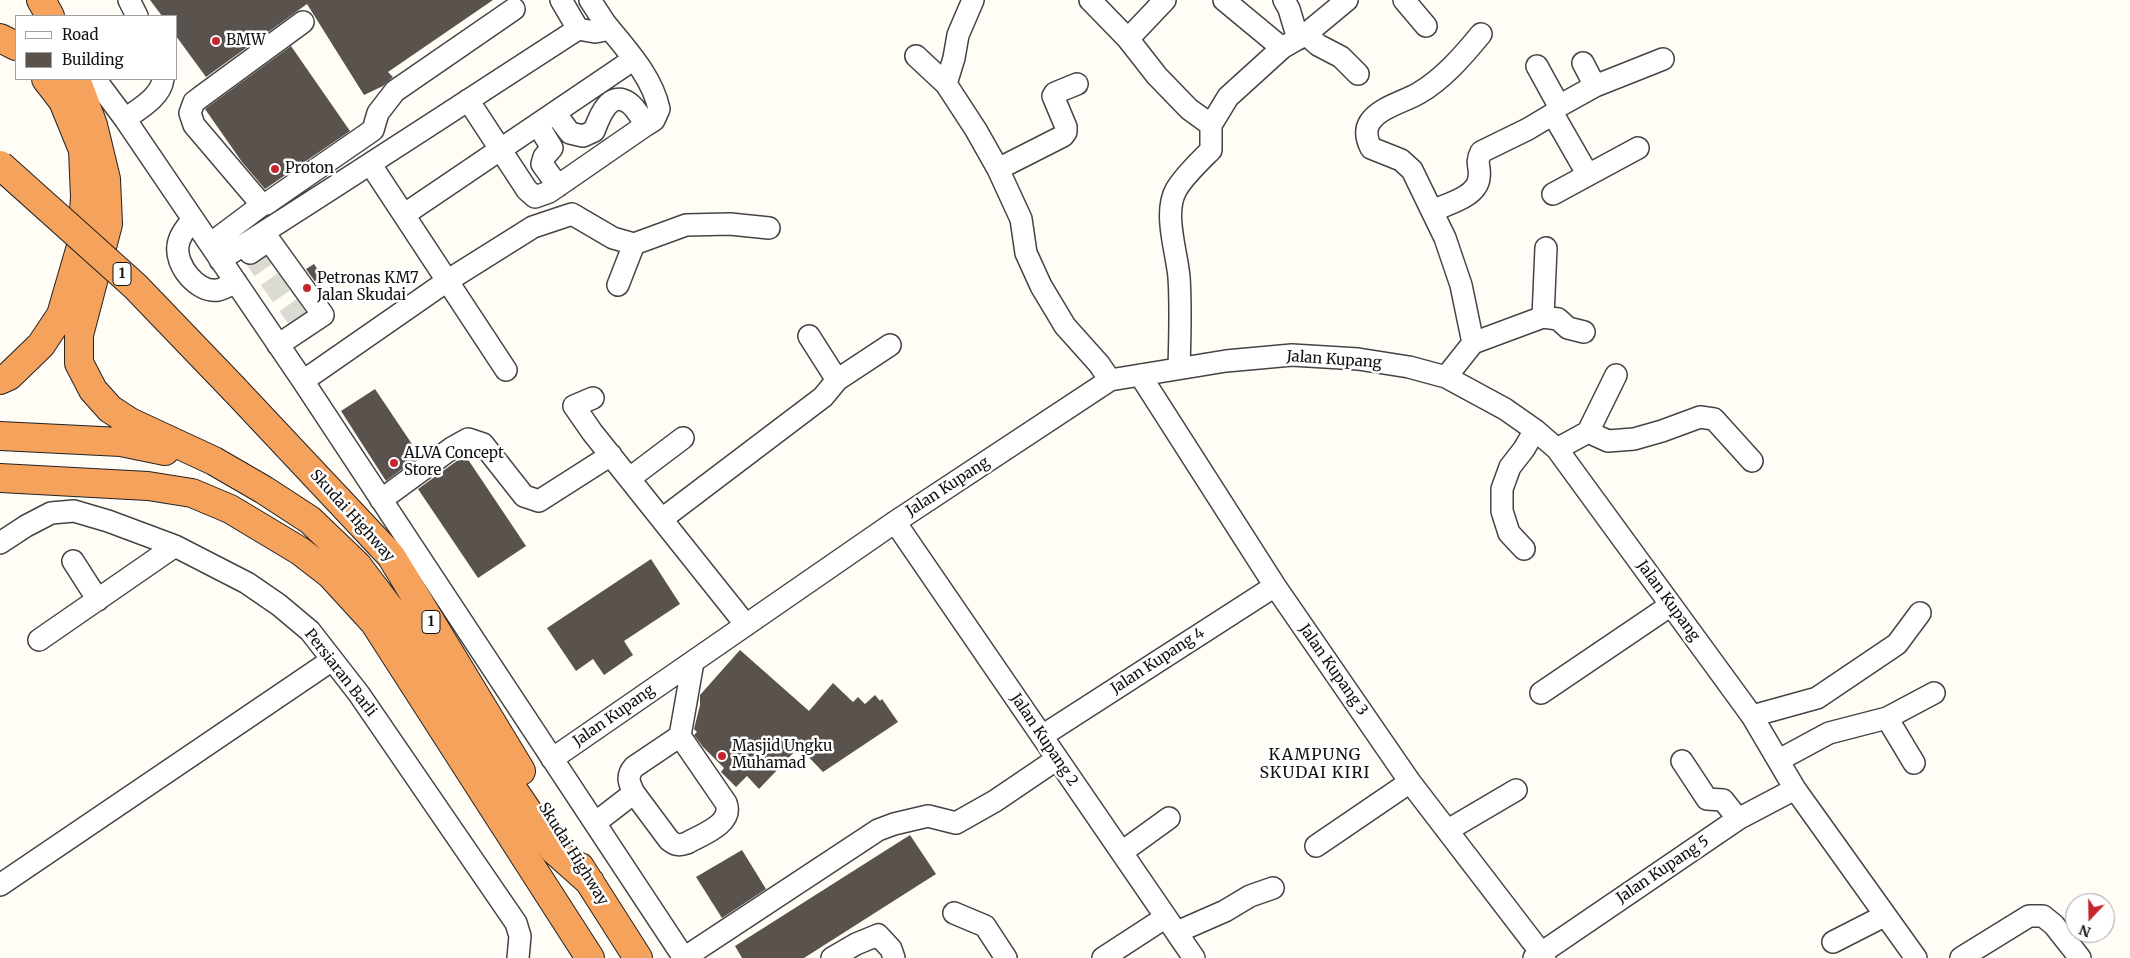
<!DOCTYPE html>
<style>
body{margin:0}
#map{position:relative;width:2130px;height:958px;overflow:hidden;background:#fffdf5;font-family:Merriweather,serif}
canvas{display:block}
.legend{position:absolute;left:15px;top:15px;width:162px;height:65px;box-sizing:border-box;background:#fff;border:1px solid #a0a0a0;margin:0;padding:6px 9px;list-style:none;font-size:15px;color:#111}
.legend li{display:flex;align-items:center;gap:10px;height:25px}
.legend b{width:25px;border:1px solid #a0a0a0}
.north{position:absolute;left:2065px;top:893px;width:50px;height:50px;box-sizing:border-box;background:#fff;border:1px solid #a0a0a0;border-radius:50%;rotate:201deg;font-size:14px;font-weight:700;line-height:20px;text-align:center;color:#111}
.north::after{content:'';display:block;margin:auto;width:18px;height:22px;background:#c4262e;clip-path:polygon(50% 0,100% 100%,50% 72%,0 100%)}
</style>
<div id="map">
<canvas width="2130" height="958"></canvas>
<ul class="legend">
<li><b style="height:6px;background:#fff"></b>Road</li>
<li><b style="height:14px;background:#5a524d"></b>Building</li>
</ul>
<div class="north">N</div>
</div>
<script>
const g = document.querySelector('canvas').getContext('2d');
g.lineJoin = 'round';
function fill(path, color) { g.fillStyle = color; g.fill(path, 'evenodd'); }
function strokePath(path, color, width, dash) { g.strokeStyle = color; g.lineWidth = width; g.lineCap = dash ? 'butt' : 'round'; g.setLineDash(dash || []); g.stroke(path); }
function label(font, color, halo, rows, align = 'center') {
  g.font = font + ' Merriweather,serif'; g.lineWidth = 5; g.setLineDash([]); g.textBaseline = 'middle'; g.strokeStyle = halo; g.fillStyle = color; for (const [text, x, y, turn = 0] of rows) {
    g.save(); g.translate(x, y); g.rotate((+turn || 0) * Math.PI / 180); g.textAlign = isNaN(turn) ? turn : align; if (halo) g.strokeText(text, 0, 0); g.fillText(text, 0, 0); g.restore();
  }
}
fill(new Path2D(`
 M150,0H493L388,72L393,77L383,86L364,95L307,4L206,77L176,36V16H162Z
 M291,46L350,131L265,189L242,162L205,109Z
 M314,264L326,282L319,287L306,269Z
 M375,389L420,456L386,481L341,411Z
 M465,455L526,546L478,578L418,489Z
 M651,559L680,604L624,641L633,655L604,675L593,659L576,671L547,628Z
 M740,650L809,711L833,683L853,702L858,697L865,704L875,695L880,701L882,699L898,722L823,772L799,747L759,789L747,776L736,787L721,772L724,768L703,747L694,735L697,732L694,729L700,705V695Z
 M910,835L936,874L804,958H742L735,946Z
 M742,850L766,889L722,918L696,877Z`), '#5a524d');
strokePath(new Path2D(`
 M251,253L304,328`), '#dbdad3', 21, [21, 11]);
const minor = new Path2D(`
 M129,0L137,16
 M561,0L578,29
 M590,0L605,23
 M1090,0L1128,39L1157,76L1189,109L1211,125
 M1224,0L1282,48
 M1284,0L1289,9L1298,39
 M1404,0L1426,26
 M303,22L202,96L194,102L190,113L194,125L262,205L266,204L373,130L378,113L395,91L514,9
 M1306,34L1318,45L1341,57L1358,74
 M1128,39L1165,0
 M916,56L946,84L976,130L998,169L1021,219L1026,253L1041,286L1065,326L1099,364L1110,380
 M1583,63L1595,86
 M1537,66L1559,106
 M95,79L125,119L303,381L684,958L878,830L894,824L928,816L956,823L995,801L1057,759
 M946,84L954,58L958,35L973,0
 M555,113L570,133L583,136L594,131C599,118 609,89 629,103C636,108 641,118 646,125
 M1553,114L1588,175L1638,148
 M125,119C139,109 161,97 163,79
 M538,125L552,148L544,157L542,164L558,186
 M371,165L506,370
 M998,169L1063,136L1066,132V127L1053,96L1055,93L1077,84
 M1553,194L1588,175
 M1432,211C1447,204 1477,197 1479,178C1481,167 1475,164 1481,152L1528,129L1553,114L1559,106L1595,86L1663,59
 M405,214L634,59
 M193,219C187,227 179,235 178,246C175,265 197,293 218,290C223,289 230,285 236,282
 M210,244L262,205
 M250,253L269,240L323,315L278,345
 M220,260C340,184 459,106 578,29L595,32L601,31L605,23C626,49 652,76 659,109L654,120L646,125L549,192L535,197L527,190L468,100
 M618,285L634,244
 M1543,317L1546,248
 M1473,343L1543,317L1558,319L1568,328L1584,332
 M1179,368C1180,337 1181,307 1179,277C1177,253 1163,213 1176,190C1183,177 1200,161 1211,150V125L1228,97L1282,48L1306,34L1347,0
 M1140,375L1275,586L1410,782L1545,958
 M1446,377L1473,343L1461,285L1445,238L1412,170L1401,160L1371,148C1367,140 1364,131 1370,122C1380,107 1404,102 1419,93C1443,79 1463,56 1481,34
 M837,380L890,345
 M303,381L447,281L533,227L572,214L613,238L634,244L686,225L730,224L769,228
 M593,398L574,406L592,432L746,625
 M1588,432L1608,441L1634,439L1662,431L1700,417L1714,419L1752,461
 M1557,449L1588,432L1616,375
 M630,478L683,438
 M381,500L452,448L468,439L483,444L524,496L539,501L611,455
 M662,519L823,397L837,380L809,336
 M895,522L1194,958
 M0,543L26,526L51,513L74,511L108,521L175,546L247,583L279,605L310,631L359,694L516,923L520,936L518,958
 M1524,549L1509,533L1502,511V489L1510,467L1524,449L1535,430
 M73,561L98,600
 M39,640L175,546
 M1541,693L1671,605
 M1752,716L1817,698L1897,644L1920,613
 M1887,718L1914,763
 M1042,736L1275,586
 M552,759L895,522L1110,380L1226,361L1292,355L1358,359L1409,367L1446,377L1505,409L1535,430L1557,449L1752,716L1795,789L1916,958
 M1779,760L1829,733L1887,718L1934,693
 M1682,761L1707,799L1723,800L1738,819
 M634,793L669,840C675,845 679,846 687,843C701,835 734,824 726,803L680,736
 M595,823L634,793C629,783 626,776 634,767L680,736L693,662
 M1448,830L1516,790
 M1316,846L1410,782
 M1122,852L1169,818
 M0,885L332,660
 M954,913L985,926L1006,958
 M1177,932L1225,911L1250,896L1273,888
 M1833,942L1884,916
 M832,958L856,944L878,935L891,949L894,958
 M1103,958L1166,917
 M1534,958L1738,819L1795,789
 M1961,958L2029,916H2043L2054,925L2080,958`);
const highway = new Path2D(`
 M41,0L50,16
 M0,38L16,46
 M76,79L93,125L106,179L108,224L79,335V363L93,390L110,409L130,422L214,461L264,490L310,520L357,565L397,618L554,850L590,882
 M0,380L9,376L41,345L61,315L82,243L85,197L83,150L63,101L46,79
 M235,390L391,556L521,771
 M0,436L121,442L165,451
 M0,478L148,486L192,493L230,509L300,551L331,575L374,622L590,958
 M580,867L638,958`);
strokePath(minor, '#444', 24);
strokePath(highway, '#222', 30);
strokePath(minor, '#fff', 21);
strokePath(highway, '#f5a25d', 28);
const highwayBridge = new Path2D(`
 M0,165L135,286L235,390`);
strokePath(highwayBridge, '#222', 30, []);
strokePath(highwayBridge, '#f5a25d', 28);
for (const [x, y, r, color] of [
 [216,41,5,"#c4262e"],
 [275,169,5,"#c4262e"],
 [307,288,5,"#c4262e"],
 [394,463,5,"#c4262e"],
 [722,756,5,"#c4262e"]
]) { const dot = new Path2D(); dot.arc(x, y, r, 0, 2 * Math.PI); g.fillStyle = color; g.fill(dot); strokePath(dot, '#fff', 2); }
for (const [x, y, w] of [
 [122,274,18],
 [431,622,18]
]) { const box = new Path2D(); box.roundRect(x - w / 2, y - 11.5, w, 23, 4); g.fillStyle = '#fff'; g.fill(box); strokePath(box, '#111', 1); }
label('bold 14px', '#111', null, [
 ["1",122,274],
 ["1",431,622]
]);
label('15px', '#111', '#fff', [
 ["BMW",226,41],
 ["Proton",285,169],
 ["Petronas KM7",317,279],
 ["Jalan Skudai",317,296],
 ["ALVA Concept",404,454],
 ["Store",404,471],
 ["Masjid Ungku",732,747],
 ["Muhamad",732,764]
], 'left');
label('15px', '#111', '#fff', [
 ["Jalan Kupang",1334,360,4],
 ["Jalan Kupang",948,487,-33],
 ["Skudai Highway",352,516,48],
 ["Jalan Kupang",1668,601,54],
 ["Jalan Kupang 4",1158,661,-33],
 ["Jalan Kupang 3",1333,670,55],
 ["Persiaran Barli",340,673,52],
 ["Jalan Kupang",614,716,-35],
 ["Jalan Kupang 2",1044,740,56],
 ["Skudai Highway",573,854,58],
 ["Jalan Kupang 5",1663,870,-34]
]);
g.letterSpacing = '1px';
label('16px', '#111', '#fff', [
 ["KAMPUNG",1315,755],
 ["SKUDAI KIRI",1315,773]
]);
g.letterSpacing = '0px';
</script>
